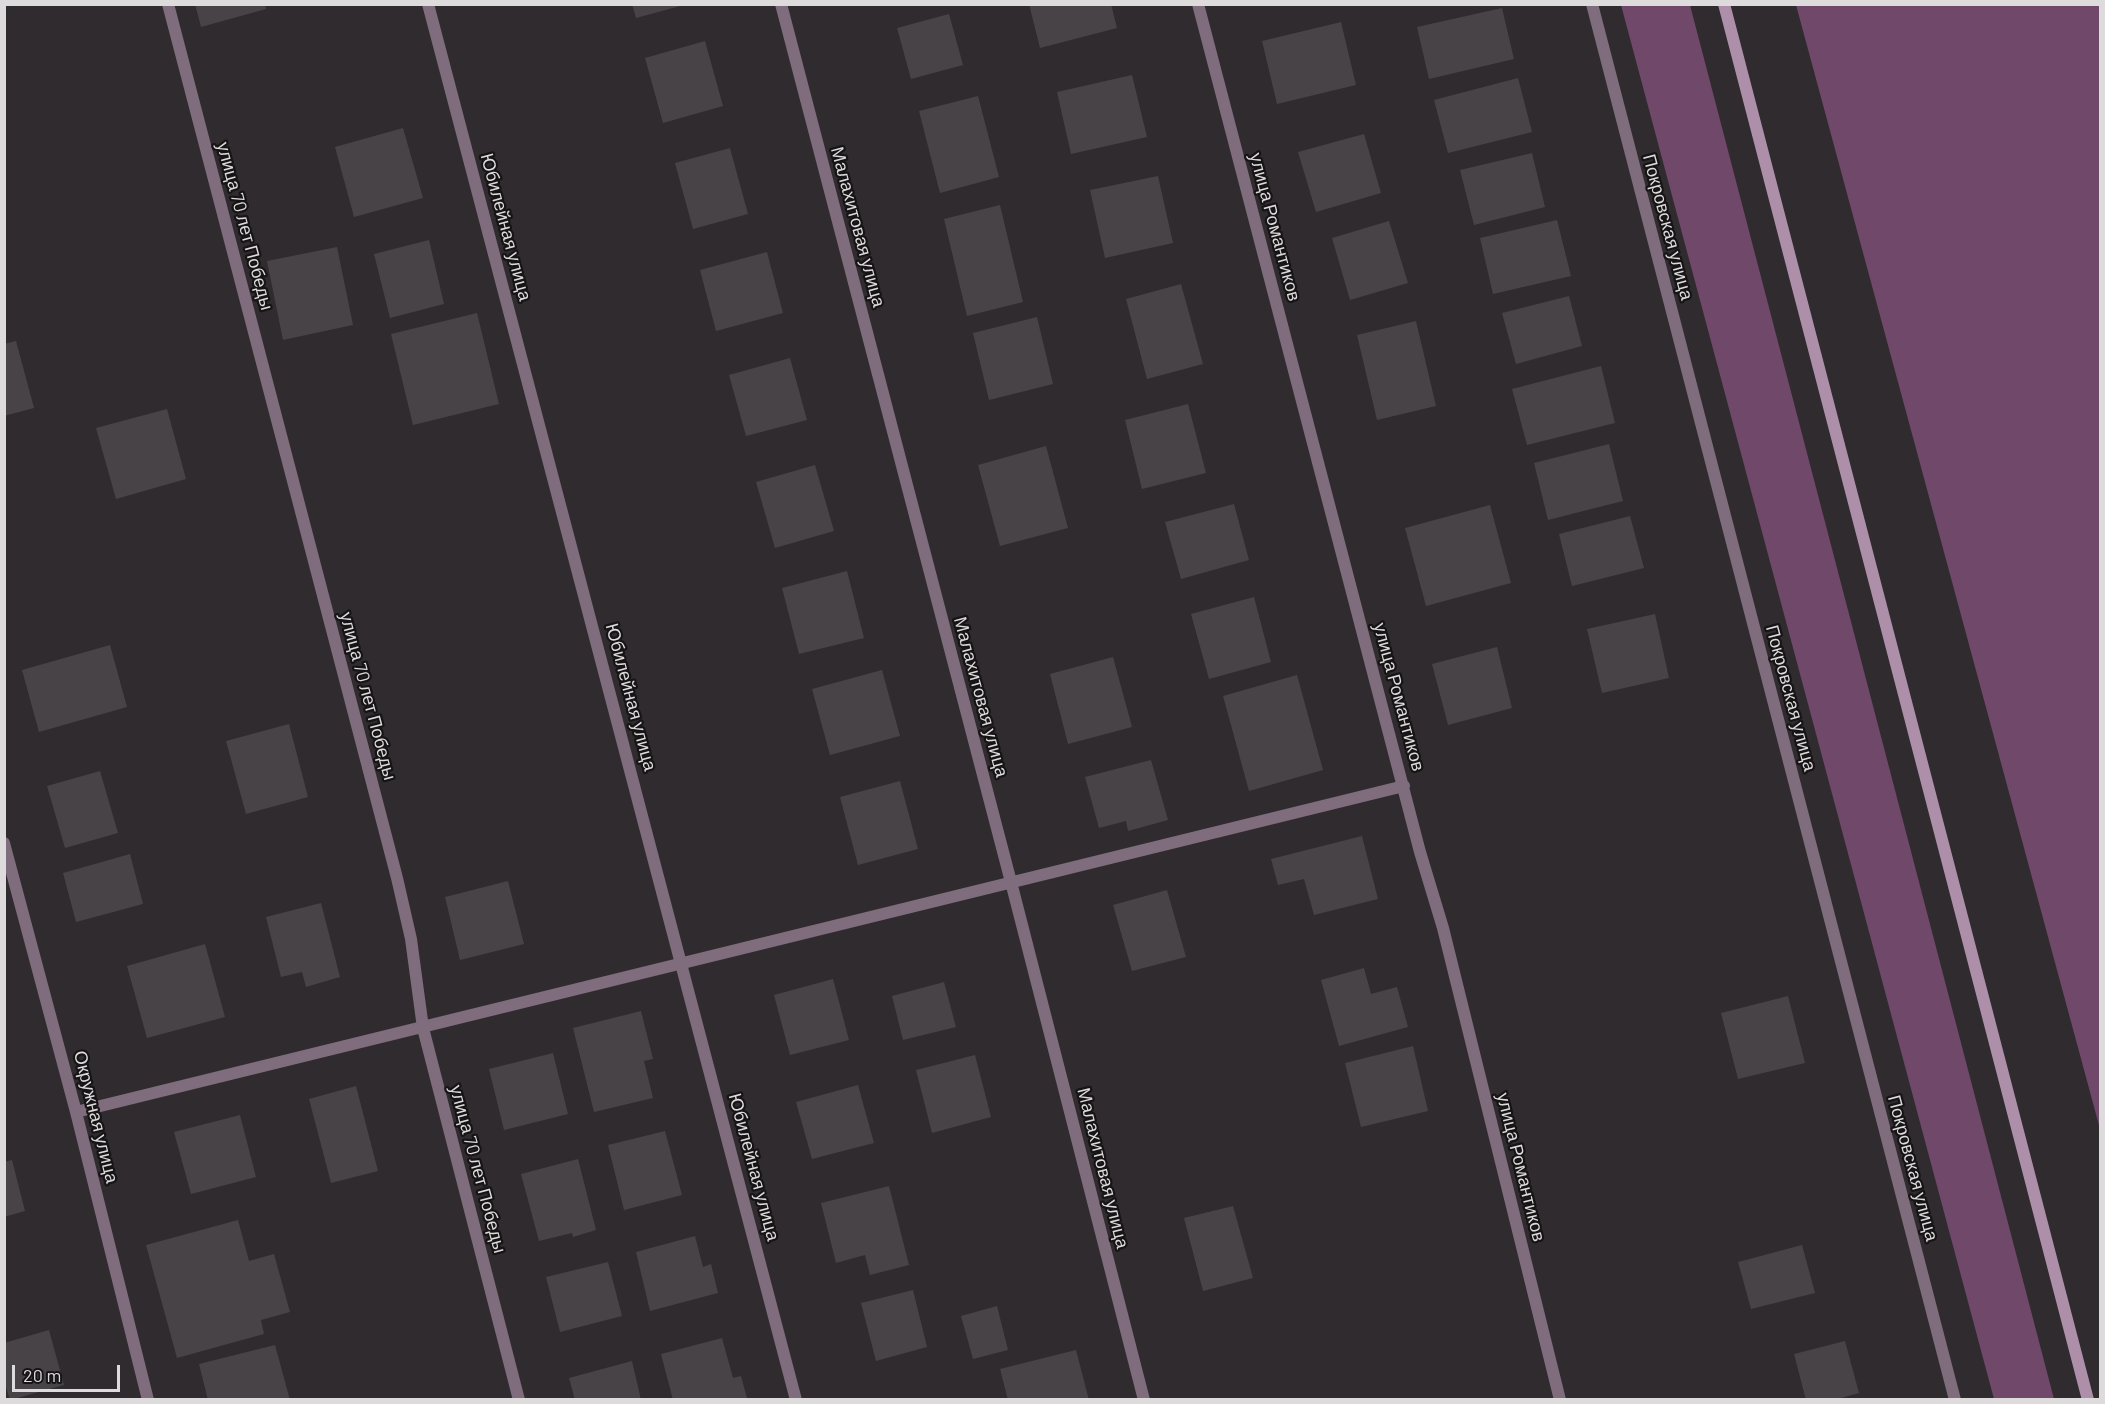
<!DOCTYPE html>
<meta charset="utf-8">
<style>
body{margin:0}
#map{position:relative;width:2105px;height:1404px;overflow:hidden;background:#302b2f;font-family:Barlow,sans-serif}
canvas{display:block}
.frame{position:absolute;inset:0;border:6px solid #dedbdd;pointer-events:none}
.scale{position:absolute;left:12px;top:1365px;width:108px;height:27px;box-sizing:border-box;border:3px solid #dedbdd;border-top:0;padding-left:8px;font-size:18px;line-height:21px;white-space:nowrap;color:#dedbdd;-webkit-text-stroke:4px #171416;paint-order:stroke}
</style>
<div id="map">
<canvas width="2105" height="1404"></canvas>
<div class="frame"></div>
<div class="scale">20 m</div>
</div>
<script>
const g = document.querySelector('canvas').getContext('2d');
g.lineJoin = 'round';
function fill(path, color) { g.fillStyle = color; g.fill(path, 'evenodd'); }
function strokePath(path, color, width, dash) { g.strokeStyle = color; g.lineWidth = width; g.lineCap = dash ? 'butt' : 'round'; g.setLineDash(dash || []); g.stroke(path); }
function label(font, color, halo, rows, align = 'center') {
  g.font = font + ' Barlow,sans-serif'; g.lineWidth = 4.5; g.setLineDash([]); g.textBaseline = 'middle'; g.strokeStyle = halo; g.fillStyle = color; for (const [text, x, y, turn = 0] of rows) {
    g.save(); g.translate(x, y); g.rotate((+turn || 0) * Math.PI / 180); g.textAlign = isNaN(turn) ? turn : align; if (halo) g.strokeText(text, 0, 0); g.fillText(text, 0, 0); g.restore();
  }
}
fill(new Path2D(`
 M1621,5H1690L2054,1399H1994Z
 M1796,5H2100V1129Z`), '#6f486a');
fill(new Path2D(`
 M195,4H265L266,9L201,27Z
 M632,4H684V5L636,18Z
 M1029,4H1111L1117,28L1040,48Z
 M1502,8L1514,59L1429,79L1417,27Z
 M949,14L963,65L911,79L897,28Z
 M1341,22L1356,85L1277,104L1262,41Z
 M705,41L723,106L663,123L645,58Z
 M1132,75L1147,137L1071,154L1057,92Z
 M1518,78L1532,132L1448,153L1434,100Z
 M978,96L999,177L940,193L919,111Z
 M403,128L423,198L354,217L335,147Z
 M1364,134L1381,193L1316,212L1298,152Z
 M730,148L748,214L693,229L675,163Z
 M1532,153L1545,207L1474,225L1460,170Z
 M1158,176L1173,243L1105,258L1090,190Z
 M1000,205L1023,302L967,316L944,219Z
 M1557,220L1571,276L1493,294L1480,238Z
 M1389,221L1408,283L1350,300L1332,238Z
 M429,240L444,304L390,318L374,254Z
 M337,247L353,325L283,340L267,261Z
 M767,252L783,313L716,331L700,270Z
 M1181,284L1203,364L1147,379L1126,299Z
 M1569,296L1582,346L1516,364L1502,313Z
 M477,313L499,404L413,425L391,334Z
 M1037,317L1053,384L989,400L973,333Z
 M1416,321L1436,406L1377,420L1357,335Z
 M16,341L34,408L4,416V344Z
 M790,358L807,420L746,436L729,375Z
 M1601,366L1615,423L1527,445L1512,389Z
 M1188,404L1206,473L1142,489L1125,420Z
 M167,409L186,479L116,499L96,428Z
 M1609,444L1623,501L1548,520L1534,463Z
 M1046,446L1068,528L1000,546L978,465Z
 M815,465L834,531L775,548L756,482Z
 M1234,504L1249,560L1181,579L1165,522Z
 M1490,505L1511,583L1426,606L1405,528Z
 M1630,516L1644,568L1572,586L1559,534Z
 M847,571L864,638L799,654L782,588Z
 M1254,597L1271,662L1209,679L1191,614Z
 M1655,614L1669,678L1602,693L1587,629Z
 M110,645L127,707L39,732L22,670Z
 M1497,647L1512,708L1448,725L1432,664Z
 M1113,657L1132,727L1068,744L1050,674Z
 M882,670L900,736L830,755L812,689Z
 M1297,675L1323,770L1249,791L1223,696Z
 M289,724L308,797L246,814L226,741Z
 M1151,760L1168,820L1128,831L1126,821L1099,828L1085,777Z
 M100,771L118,833L65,848L47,786Z
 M900,781L918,849L858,865L840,797Z
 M1362,836L1378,899L1314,915L1304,879L1278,885L1271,859Z
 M130,854L143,904L76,922L63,873Z
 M508,881L524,944L460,960L445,897Z
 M1167,890L1186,957L1132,971L1113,905Z
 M321,903L340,977L306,987L302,972L281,977L266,917Z
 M205,944L225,1017L147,1038L127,966Z
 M1364,968L1371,994L1397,987L1408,1027L1339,1046L1321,980Z
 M833,979L849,1040L790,1055L774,995Z
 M944,982L956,1027L903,1040L892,996Z
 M1788,996L1805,1063L1738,1079L1721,1013Z
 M641,1011L653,1059L644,1061L653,1098L594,1112L573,1028Z
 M1413,1046L1428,1111L1361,1127L1345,1063Z
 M553,1053L568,1114L504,1130L489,1069Z
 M975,1055L991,1117L932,1133L916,1070Z
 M858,1085L874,1143L812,1159L796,1102Z
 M356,1086L378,1171L331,1183L309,1099Z
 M240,1115L256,1177L191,1194L174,1132Z
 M665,1131L682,1195L624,1210L608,1145Z
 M578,1159L596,1230L573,1237L572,1233L539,1241L521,1174Z
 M12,1160L25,1211L4,1217V1162Z
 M889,1186L909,1265L870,1275L865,1255L836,1263L821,1203Z
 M1233,1206L1253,1278L1203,1291L1184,1218Z
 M238,1220L249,1261L274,1254L290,1312L261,1320L264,1334L177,1358L146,1245Z
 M695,1236L703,1267L711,1264L718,1293L650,1311L636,1252Z
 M1802,1245L1815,1293L1751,1309L1738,1262Z
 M608,1262L622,1316L560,1332L546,1277Z
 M913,1290L927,1347L876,1361L861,1303Z
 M997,1306L1008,1350L973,1359L961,1316Z
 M49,1330L64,1385L10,1400L4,1381V1343Z
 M722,1338L733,1378L741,1376L747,1398L740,1400H673L661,1354Z
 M1845,1341L1859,1393L1834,1400H1806L1794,1354Z
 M275,1345L290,1400H208L199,1364Z
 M1076,1350L1089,1400H1008L1000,1369Z
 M632,1361L641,1400H575L569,1378Z`), '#484347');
strokePath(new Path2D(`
 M168,4L397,878L411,939L423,1028L519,1400
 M428,4L796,1400
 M781,4L1011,882L1144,1400
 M1198,4L1420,852L1443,928L1560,1400
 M1592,4L1955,1400
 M4,843L76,1112L148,1400
 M76,1112L1404,786`), '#7f6c7c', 12);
strokePath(new Path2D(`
 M1724,4L2088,1400`), '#ad8fa9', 12);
label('18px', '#dedbdd', '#171416', [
 ["улица 70 лет Победы",245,226,75],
 ["Юбилейная улица",506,227,75],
 ["Малахитовая улица",858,227,75],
 ["улица Романтиков",1275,227,75],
 ["Покровская улица",1668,227,75],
 ["улица 70 лет Победы",368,696,75],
 ["Юбилейная улица",631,697,75],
 ["Малахитовая улица",981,697,75],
 ["улица Романтиков",1399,697,75],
 ["Покровская улица",1791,698,75],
 ["Окружная улица",96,1117,76],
 ["Юбилейная улица",754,1167,75],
 ["улица Романтиков",1521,1167,76],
 ["Малахитовая улица",1103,1168,76],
 ["Покровская улица",1913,1168,75],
 ["улица 70 лет Победы",478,1169,75]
]);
</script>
